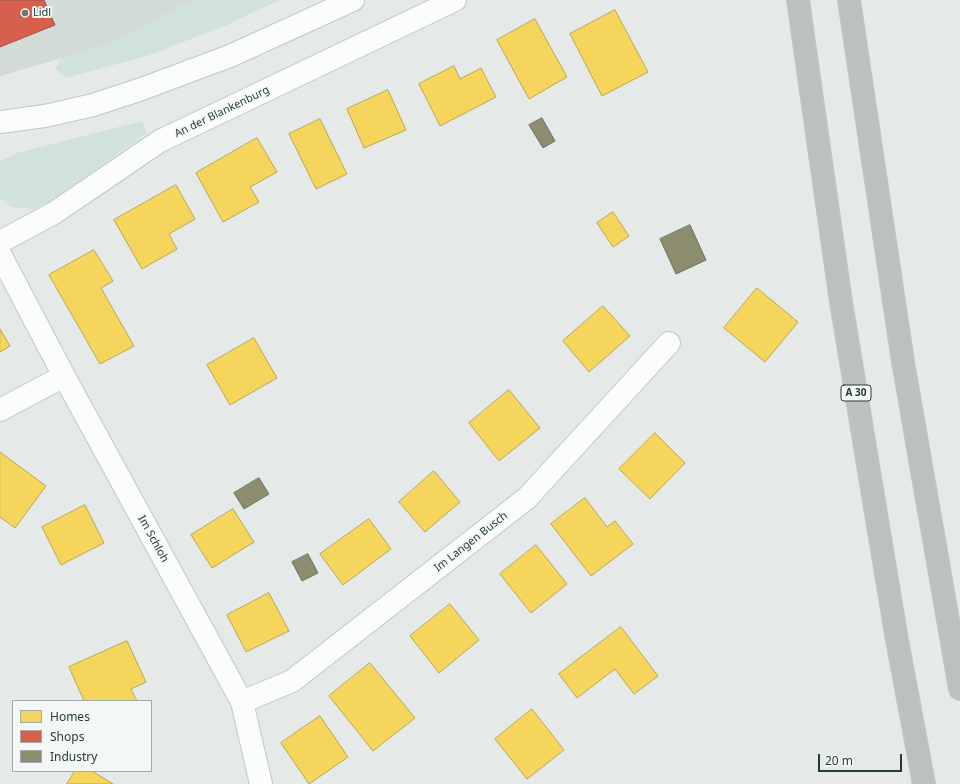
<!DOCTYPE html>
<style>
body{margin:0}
#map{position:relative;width:960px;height:784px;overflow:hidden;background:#e5eae9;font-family:"Noto Sans",sans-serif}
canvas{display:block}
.legend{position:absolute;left:12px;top:700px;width:140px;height:72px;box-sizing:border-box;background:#f3f8f7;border:1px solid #a0acab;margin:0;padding:5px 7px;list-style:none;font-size:12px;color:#243b3a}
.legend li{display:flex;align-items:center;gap:8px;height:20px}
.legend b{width:20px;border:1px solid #a0acab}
.scale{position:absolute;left:818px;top:754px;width:84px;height:18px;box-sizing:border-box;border:2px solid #243b3a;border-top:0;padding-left:5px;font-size:12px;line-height:14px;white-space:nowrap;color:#243b3a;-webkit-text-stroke:3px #f3f8f7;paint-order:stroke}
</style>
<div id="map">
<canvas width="960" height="784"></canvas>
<ul class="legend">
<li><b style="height:11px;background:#f6d55c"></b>Homes</li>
<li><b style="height:11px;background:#d6604d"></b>Shops</li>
<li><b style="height:11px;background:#8c8c6e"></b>Industry</li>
</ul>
<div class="scale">20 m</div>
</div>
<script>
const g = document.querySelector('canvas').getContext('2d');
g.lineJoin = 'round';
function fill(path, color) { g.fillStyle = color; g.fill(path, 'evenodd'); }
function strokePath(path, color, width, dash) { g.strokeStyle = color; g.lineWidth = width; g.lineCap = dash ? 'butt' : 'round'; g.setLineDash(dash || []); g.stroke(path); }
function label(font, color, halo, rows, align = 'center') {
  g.font = font + ' "Noto Sans",sans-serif'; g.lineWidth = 4; g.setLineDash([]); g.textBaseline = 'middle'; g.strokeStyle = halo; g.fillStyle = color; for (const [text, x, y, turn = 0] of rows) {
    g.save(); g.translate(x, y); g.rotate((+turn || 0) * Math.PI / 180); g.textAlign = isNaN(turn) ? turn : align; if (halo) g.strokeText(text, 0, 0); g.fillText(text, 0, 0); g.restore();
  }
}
fill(new Path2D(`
 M0,0H193L107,45L0,76Z`), '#d3dbd9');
fill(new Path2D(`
 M193,0H279L227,25L150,55L66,78L55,69L61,58L107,45Z
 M142,121L147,133L52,200L33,209L11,207L0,198V161L17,153Z`), '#d0e2d9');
const homes = new Path2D(`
 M615,10L648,72L602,96L570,34Z
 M535,19L567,77L529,99L497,40Z
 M454,66L460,79L481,68L496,97L440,126L419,84Z
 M388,90L406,130L364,148L347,109Z
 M320,119L347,174L316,189L289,134Z
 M257,138L277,172L250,187L259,202L223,222L196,173Z
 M176,185L195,219L169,234L177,249L142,269L114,220Z
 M613,212L629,236L613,247L597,223Z
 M94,250L113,281L101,288L134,346L100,364L49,275Z
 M757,288L798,322L765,362L724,328Z
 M603,306L630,336L589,372L563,341Z
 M0,329L10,346L0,352Z
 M254,338L277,378L230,405L207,365Z
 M509,390L540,428L499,461L469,423Z
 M655,433L685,463L650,499L619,469Z
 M0,452L46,486L15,528L0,517Z
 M434,471L460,502L425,532L399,502Z
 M585,498L607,527L615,521L633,544L591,576L551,524Z
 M85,505L104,543L61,565L42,527Z
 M233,509L254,542L212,568L191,535Z
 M369,519L391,549L343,585L320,554Z
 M536,545L567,584L531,613L500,574Z
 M269,593L289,631L246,652L227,615Z
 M450,604L479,640L439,673L410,636Z
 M621,627L658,676L634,694L615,669L577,698L559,674Z
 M127,641L146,682L131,689L137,701H84L69,667Z
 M370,663L415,718L373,751L329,696Z
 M532,709L564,750L527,779L495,739Z
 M320,716L348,757L309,784L281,743Z
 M75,771H92L113,784H67Z`);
fill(homes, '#f6d55c');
strokePath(homes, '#b7a752', 1);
const shops = new Path2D(`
 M0,0H44L55,25L0,47Z`);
fill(shops, '#d6604d');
strokePath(shops, '#a15547', 1);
const industry = new Path2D(`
 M542,118L555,141L543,148L529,125Z
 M690,225L706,260L676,274L660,239Z
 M259,478L269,494L244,509L234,493Z
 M308,554L318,573L302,581L292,562Z`);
fill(industry, '#8c8c6e');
strokePath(industry, '#6d745e', 1);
const minor = new Path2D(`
 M0,122L45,116L93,105L139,90L230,56L353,0
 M0,242L54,213L160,141L455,0
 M0,254L64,376L242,702L261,784
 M0,410L64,376
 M242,702L292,681L527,498L669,343`);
const highway = new Path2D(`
 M798,0L841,302L897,640L924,784
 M849,0L903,362L960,689`);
strokePath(minor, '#c2c7c6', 24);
strokePath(highway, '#c1c9c8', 24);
strokePath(minor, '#fbfcfc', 22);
strokePath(highway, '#bbc1c1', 22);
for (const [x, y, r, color] of [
 [25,13,4,"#687877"]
]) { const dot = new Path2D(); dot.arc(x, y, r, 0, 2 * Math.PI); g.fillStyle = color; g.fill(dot); strokePath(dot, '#f3f8f7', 1.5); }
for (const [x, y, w] of [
 [856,393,30]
]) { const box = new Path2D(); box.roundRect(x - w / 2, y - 8, w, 16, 3); g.fillStyle = '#f3f8f7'; g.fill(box); strokePath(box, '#243b3a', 1); }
label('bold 10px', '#243b3a', null, [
 ["A 30",856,393]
]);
label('11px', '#243b3a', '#f3f8f7', [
 ["Lidl",33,13]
], 'left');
label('11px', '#243b3a', '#f3f8f7', [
 ["An der Blankenburg",222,112,-26],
 ["Im Schloh",153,539,61],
 ["Im Langen Busch",471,542,-38]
]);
</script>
